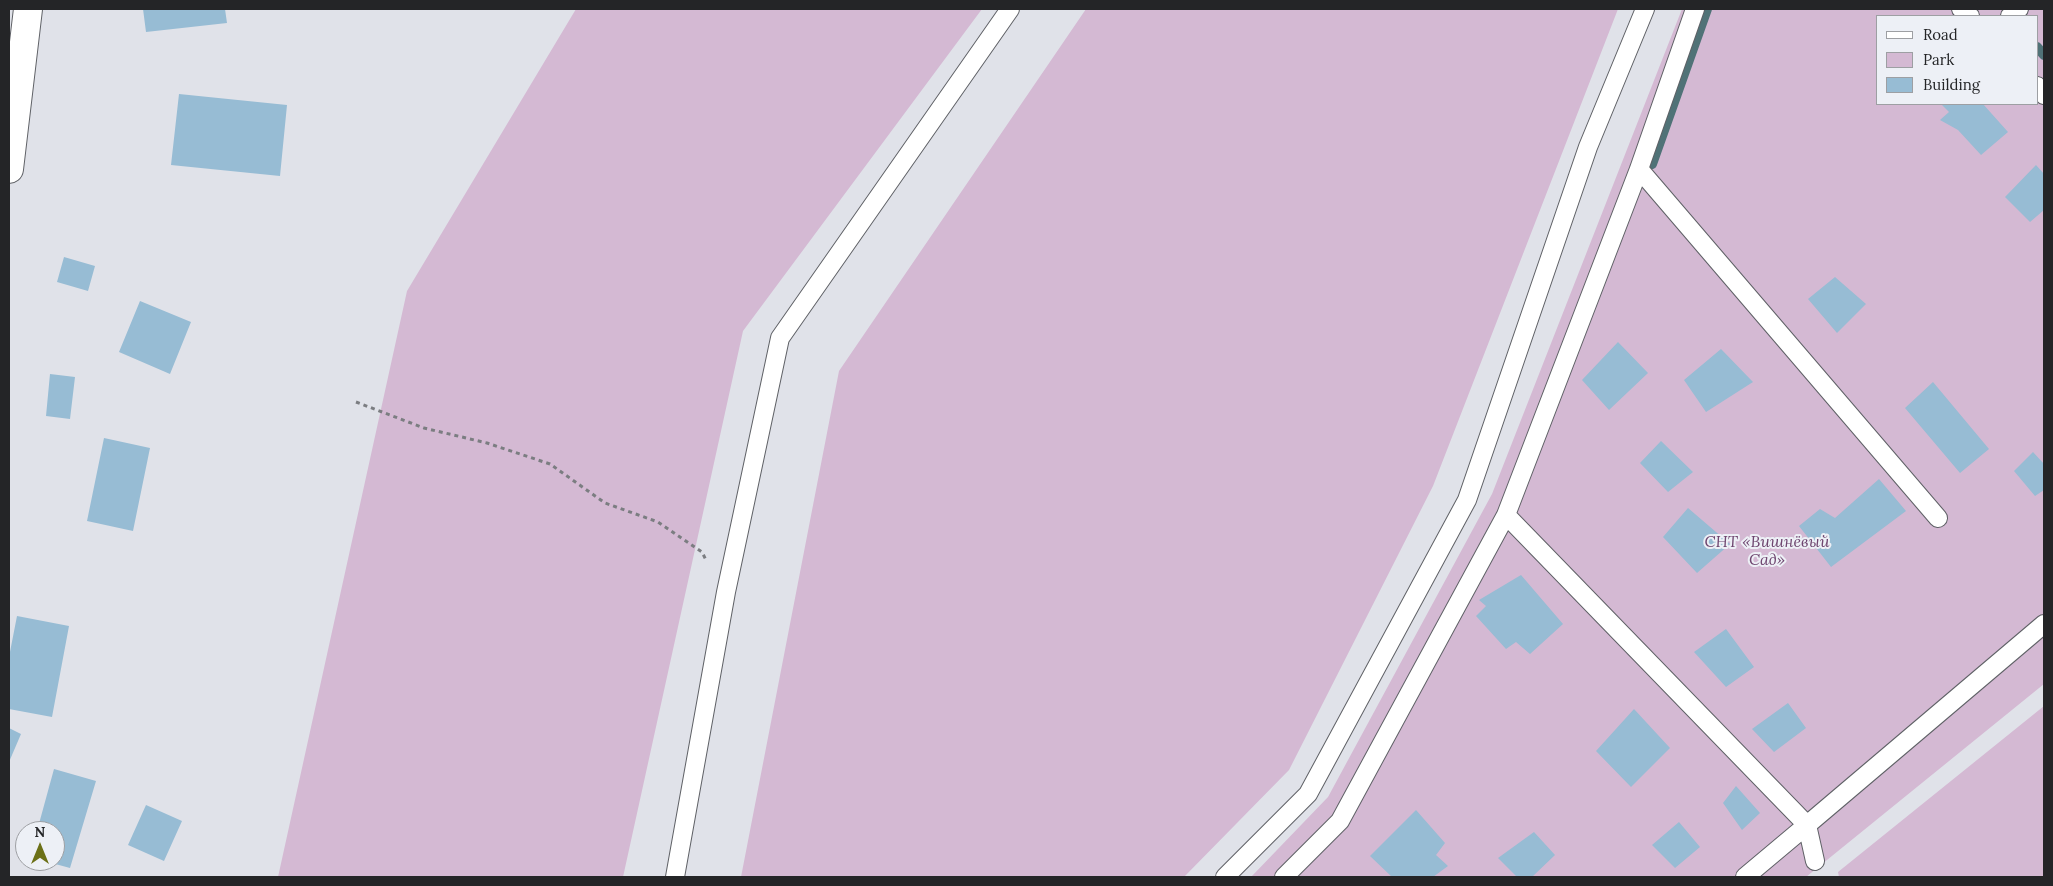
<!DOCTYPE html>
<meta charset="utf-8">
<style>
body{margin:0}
#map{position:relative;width:2053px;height:886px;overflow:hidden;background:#e0e2e9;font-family:Lora,serif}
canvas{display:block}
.frame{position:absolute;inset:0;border:10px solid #242527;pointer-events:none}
.legend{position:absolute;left:1876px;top:15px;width:162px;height:90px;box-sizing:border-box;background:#edf0f6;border:1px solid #9d9fa3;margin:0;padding:6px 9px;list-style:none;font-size:15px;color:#242527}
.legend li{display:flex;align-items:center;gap:10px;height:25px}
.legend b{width:25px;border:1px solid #9d9fa3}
.north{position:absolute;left:15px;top:821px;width:50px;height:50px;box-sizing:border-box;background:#edf0f6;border:1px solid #9d9fa3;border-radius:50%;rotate:0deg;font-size:14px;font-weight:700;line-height:20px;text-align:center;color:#242527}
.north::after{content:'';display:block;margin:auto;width:18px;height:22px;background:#6b7017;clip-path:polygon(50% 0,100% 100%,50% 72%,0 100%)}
</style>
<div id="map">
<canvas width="2053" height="886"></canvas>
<div class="frame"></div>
<ul class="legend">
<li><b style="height:6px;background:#fff"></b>Road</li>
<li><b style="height:14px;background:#d4b9d3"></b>Park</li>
<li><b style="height:14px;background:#97bcd4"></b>Building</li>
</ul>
<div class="north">N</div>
</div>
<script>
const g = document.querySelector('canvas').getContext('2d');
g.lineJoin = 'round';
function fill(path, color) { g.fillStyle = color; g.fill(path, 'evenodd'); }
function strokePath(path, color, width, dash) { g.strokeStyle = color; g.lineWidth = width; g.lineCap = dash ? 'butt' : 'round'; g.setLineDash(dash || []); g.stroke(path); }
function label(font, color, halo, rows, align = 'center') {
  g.font = font + ' Lora,serif'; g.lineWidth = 4; g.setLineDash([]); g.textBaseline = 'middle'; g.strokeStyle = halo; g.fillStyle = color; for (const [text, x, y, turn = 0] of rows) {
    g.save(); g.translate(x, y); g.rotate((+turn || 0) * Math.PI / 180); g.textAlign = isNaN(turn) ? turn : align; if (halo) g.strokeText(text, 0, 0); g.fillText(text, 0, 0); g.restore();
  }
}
fill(new Path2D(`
 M576,9H982L743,331L623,877H278L407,291Z
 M1086,9H1618L1433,486L1289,770L1184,877H741L839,371Z
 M1682,9H2044V684L1806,877H1251L1328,797L1492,494ZM1877,16H2037V104H1877Z
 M2044,706V877H1839L1838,872Z`), '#d4b9d3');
strokePath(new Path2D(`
 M2037,47L2044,55
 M1652,164L1707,9`), '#507277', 10);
fill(new Path2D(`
 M143,9H225L227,23L146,32Z
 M179,94L287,105L280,176L171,165Z
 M1941,104H1983L2008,132L1981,155L1958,130L1940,120L1949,112Z
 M2036,165L2044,174V210L2030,222L2005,197Z
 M64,257L95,266L88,291L57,282Z
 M1835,277L1866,304L1837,333L1808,299Z
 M140,301L191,322L170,374L119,352Z
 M1618,342L1648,373L1609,410L1582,380Z
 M1721,349L1753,382L1706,412L1684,380Z
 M50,374L75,377L70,419L46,416Z
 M1933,382L1989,449L1960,473L1905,408Z
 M104,438L150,448L133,531L87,521Z
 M1661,441L1693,472L1668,492L1640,463Z
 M2033,452L2044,464V490L2035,496L2014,471Z
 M1879,479L1906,511L1831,567L1799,526L1820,509L1835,518Z
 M1688,508L1730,544L1697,573L1663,537Z
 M1521,575L1563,624L1530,654L1516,642L1506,649L1476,616L1486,606L1479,600Z
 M17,616L69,626L52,717L9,709V657Z
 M1726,629L1754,667L1726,687L1694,652Z
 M1788,703L1806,728L1774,752L1752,729Z
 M1634,709L1670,748L1631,787L1596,751Z
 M9,728L21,734L9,762Z
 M54,769L96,781L70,868L48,862L55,861V831H37Z
 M1736,786L1760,813L1742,830L1723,803Z
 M146,805L182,821L164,861L128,845Z
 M1416,810L1445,843L1436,855L1448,866L1433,877H1392L1370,856Z
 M1679,822L1700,847L1675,868L1652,845Z
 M1534,832L1555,855L1532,877H1517L1498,858Z`), '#97bcd4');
const service = new Path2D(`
 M1695,9L1639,169L1506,515L1807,825L1745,877
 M1961,9L1970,16
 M2010,16L2019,9
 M2037,86L2044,95
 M1639,169L1938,518
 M1815,861L1807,825L2044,624
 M675,877L726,592L780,338L1010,9
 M1225,877L1308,794L1467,500L1588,147L1645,9
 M1284,877L1340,821L1506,515`);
const minor = new Path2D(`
 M9,169L28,9`);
strokePath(service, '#5f6166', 20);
strokePath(minor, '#5f6166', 30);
strokePath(new Path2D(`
 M356,402L424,428L487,443L550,464L605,503L658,522L702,552L706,560`), '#7b7d81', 3, [4, 4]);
strokePath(service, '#fff', 18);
strokePath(minor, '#fff', 28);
label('italic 16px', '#6e456f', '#edf0f6', [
 ["СНТ «Вишнёвый",1767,542],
 ["Сад»",1767,560]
]);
</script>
